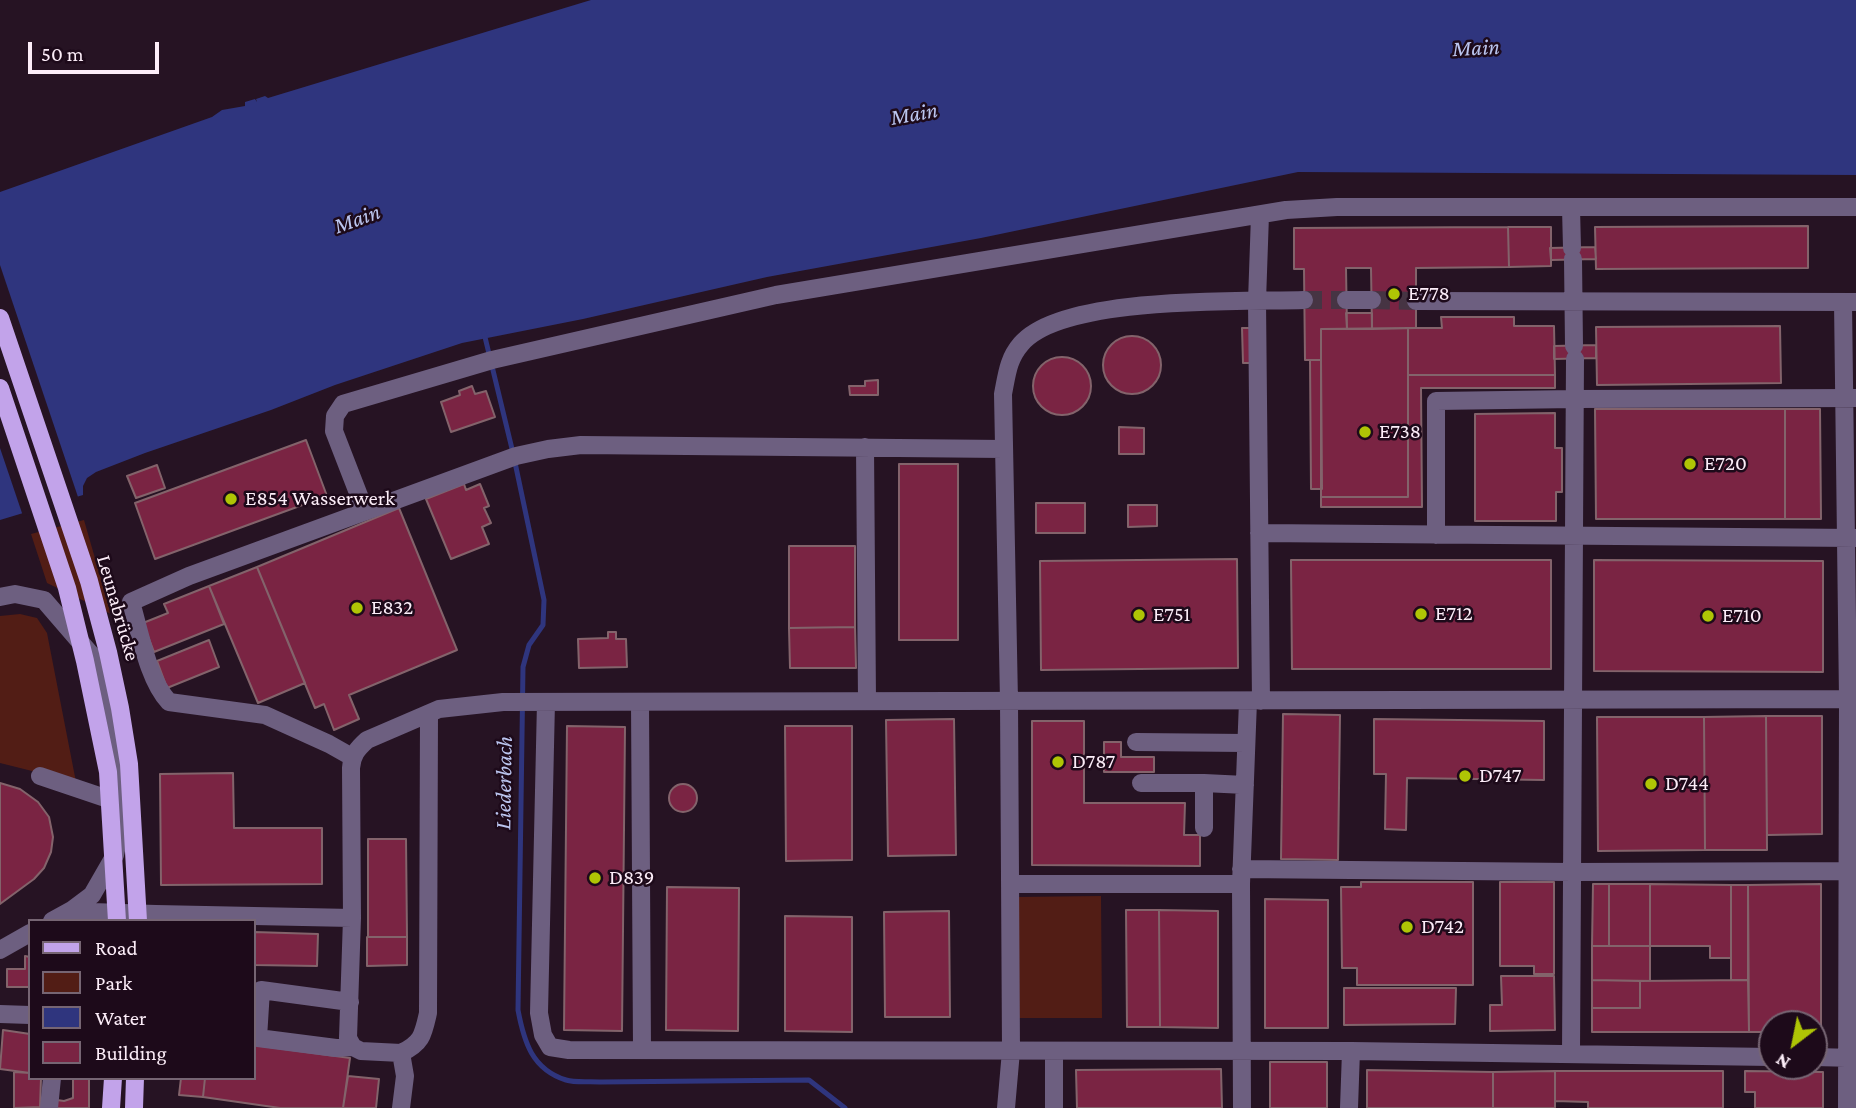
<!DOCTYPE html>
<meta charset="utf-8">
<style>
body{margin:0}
#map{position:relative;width:1856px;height:1108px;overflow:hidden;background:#261323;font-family:"Crimson Pro",serif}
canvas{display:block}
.legend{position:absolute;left:28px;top:919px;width:228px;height:161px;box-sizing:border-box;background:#1d0a1a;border:2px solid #766573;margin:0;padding:9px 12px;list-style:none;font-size:21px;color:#fcedf8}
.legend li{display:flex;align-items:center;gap:14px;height:35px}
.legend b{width:35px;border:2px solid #766573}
.north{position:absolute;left:1758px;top:1010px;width:70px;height:70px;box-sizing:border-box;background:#1d0a1a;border:2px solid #766573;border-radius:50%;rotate:212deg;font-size:19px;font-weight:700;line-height:28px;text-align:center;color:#fcedf8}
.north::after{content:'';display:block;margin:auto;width:24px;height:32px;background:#afc505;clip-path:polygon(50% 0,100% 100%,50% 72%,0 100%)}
.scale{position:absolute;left:28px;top:42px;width:131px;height:32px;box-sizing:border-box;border:4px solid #fcedf8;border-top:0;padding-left:9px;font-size:21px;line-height:24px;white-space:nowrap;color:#fcedf8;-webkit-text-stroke:5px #1d0a1a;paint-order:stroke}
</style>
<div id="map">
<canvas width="1856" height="1108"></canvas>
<ul class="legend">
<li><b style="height:9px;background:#c2a3ea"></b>Road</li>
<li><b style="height:19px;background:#521d15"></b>Park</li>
<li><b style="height:19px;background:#2f357e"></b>Water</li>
<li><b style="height:19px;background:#7a2443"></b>Building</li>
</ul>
<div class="north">N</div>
<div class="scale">50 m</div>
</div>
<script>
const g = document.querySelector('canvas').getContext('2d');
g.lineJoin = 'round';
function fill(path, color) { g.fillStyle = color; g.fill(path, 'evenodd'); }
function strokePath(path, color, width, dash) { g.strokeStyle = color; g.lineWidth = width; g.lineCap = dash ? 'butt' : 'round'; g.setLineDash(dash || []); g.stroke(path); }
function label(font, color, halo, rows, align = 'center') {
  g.font = font + ' "Crimson Pro",serif'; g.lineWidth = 5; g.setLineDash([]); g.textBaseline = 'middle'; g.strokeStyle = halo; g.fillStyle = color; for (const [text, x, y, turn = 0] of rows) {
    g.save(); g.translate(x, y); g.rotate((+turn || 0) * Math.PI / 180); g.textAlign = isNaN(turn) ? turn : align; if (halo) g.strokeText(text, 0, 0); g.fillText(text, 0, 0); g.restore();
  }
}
fill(new Path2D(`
 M84,520L111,614L47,583L31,534Z
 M20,614L37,618L47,633L76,782L0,763V616Z
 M1101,896L1102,1018H1018L1017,897Z`), '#521d15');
fill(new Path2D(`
 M591,0H1856V175L1298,172L981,238L767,277L583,319L462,343L335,385L271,410L145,453L96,472L87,478L83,486V495L0,520V192L212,117L222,110L245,106V102L255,99L257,102L256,99L265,96L268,98Z`), '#2f357e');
fill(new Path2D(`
 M0,265L79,500L23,516L0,448Z`), '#261323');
strokePath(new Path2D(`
 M484,333L513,453L544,600L543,625L529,645L523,667L518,1010C524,1042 532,1069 566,1080C576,1083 589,1081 600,1082L809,1080L845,1108`), '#2f357e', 5);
const building = new Path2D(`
 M1808,226V268L1596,269L1595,227Z
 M1508,227L1509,267L1416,268V328L1372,329L1371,268H1346L1347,329H1321V360H1305L1304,269H1294V228Z
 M1508,227H1551V266L1509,267Z
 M1595,247L1596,259L1551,260L1550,248Z
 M1346,313H1372V329H1347Z
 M1441,317H1514V326H1554L1555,375H1408V328H1442Z
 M1780,326L1781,383L1597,385L1596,327Z
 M1242,328H1250L1251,363H1243Z
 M1408,328V497H1321V329Z
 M1103 365a29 29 0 1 1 58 0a29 29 0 1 1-58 0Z
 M1596,345V358L1554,359V346Z
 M1033 386a29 29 0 1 1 58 0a29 29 0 1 1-58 0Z
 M1310,360H1321L1322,489H1311Z
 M1408,375H1555V388H1421L1422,507H1321V497H1408Z
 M878,380V395H850L849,386H865V381Z
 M472,386L475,394L486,391L495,417L451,432L441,402L460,395L459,391Z
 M1595,409H1785V519H1596Z
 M1785,409H1820L1821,519H1785Z
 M1555,413V448H1562V492H1556V521H1475V414Z
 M1119,427L1144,428V454H1119Z
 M306,440L327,496L155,559L135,503Z
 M899,464H958V640H899Z
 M157,465L165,488L136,498L127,476Z
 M464,484L466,490L480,484L489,506L484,508L491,523L482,527L489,544L451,559L426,499Z
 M1036,503H1085V533H1036Z
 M1128,505H1157V526L1128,527Z
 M399,508L457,650L349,695L359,719L334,730L324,704L315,708L257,567Z
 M789,546H855V627L789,628Z
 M1237,559L1238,668L1041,670L1040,561Z
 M1291,560H1551V669H1292Z
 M1594,560L1823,561V672L1594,671Z
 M257,567L305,683L258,703L209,586Z
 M209,586L224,624L154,652L143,623L168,613L164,604Z
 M855,627L856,668H790L789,628Z
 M608,632H616V639H626L627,667L579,668L578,639L608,638Z
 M209,640L219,667L167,688L157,661Z
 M1283,714L1340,715L1338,860L1281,859Z
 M1766,716H1822V834L1767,835Z
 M1766,716L1767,850H1705L1704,717Z
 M1597,717H1704L1705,850L1598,851Z
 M954,719L956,855L888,856L886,720Z
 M1374,719L1544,721V780L1407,778L1406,830L1385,829L1386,774H1374Z
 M1032,721H1084V803H1185L1184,835H1200V866L1032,865Z
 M567,726L625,727L622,1031L564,1030Z
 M785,726H852V860L786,861Z
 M1104,742H1121V757H1154V772H1104Z
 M233,773L234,828H322V884L161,885L160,774Z
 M0,783L20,789L38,802L49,817L53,837L51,852L44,868L34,879L0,904Z
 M669 798a14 14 0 1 1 28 0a14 14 0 1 1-28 0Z
 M368,839H406L407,937H368Z
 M1361,882H1473V985H1357V968H1342L1341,887H1361Z
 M1500,882H1554V974H1534V966H1500Z
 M1593,884H1609V946H1592Z
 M1609,884H1650V946H1609Z
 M1650,884L1731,885V958H1710V946H1650Z
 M1821,884V1032H1814V1024H1772V1032H1749L1748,885Z
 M1731,885H1748V980H1731Z
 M667,887L739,888L738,1031L666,1030Z
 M1265,899L1328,900V1028H1265Z
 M1126,910H1159L1160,1027H1127Z
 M1159,910L1218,911V1028L1160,1027Z
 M949,911L950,1017H885L884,912Z
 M785,916L852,917V1032L785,1031Z
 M254,932L318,934L317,966L254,965Z
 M367,937H407V965L367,966Z
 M1592,946H1650V981L1592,980Z
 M25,956L30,957V987H7V969H25Z
 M1501,976H1554L1555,1030L1490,1031V1005H1502Z
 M1592,980L1640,981V1008H1592Z
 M1748,980L1749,1032H1592V1008H1640V981Z
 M1344,988H1456L1455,1024L1344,1025Z
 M3,1030L30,1034V1073L0,1069Z
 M254,1045L350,1058L343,1108H280L203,1097L205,1078H254Z
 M1270,1062H1327V1108H1270Z
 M1221,1069L1222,1108H1077L1076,1070Z
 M1367,1070L1493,1072V1108H1367Z
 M1555,1071V1108H1493V1072Z
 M1555,1071H1723V1108H1588V1102L1555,1101Z
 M1745,1071L1823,1072V1108H1755V1092H1745Z
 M14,1072L30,1073V1078H41L40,1107L14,1108Z
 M348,1076L379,1079L376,1108H343Z
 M73,1078H89V1108H56L57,1100L64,1101L73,1098Z
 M181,1078H205L203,1097L179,1095Z`);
fill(building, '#7a2443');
strokePath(building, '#83636b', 2);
strokePath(new Path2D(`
 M1304,300H1346
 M1372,300L1416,301`), '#463443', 18, [18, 9]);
strokePath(new Path2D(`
 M1571,208L1572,248
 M1260,215L1257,301L1261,701
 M1573,259L1574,346
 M1346,300H1372
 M1416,301L1856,302
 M1843,302L1848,699L1847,1108
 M865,447L867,701
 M365,511L334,431L335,416L343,404L492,360L776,295L1286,210L1337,207H1856
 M1259,533L1856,538
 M1436,535V401L1575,399L1856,398
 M0,597L15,594L44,600L94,658L115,737L124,812L115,855L92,895L72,910L52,921
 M546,702L539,1013L543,1035L550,1047L569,1050L1351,1051
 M640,702L642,1050
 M1136,742L1246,743
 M352,757L329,744L265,715L169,702C148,680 140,632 131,602L189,576L516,456L548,449L581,445L1004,449
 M40,776L123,804
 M1141,783H1204
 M1204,828V783L1245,785
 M1241,869L1572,872L1856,871
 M1010,884H1241
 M72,910L91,912L156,914L352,918
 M0,950L30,933
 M350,1002L261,990L258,1038L336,1048L353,1047
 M0,1014L30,1015
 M401,1053C422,1043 423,1035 428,1013L429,714
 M1571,1054L1575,359
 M1814,1057L1856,1058
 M49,1108L52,1078
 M401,1108L405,1076L401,1053L361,1051L353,1047L348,1038L352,918L351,768C352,755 357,749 367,740L439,709L503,702L1856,699
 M1006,1108L1011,1051L1009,701L1003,394C1007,374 1008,359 1021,344C1062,295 1241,302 1304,300
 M1054,1108V1051
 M1242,1108L1241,884L1248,701
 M1349,1108L1351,1051L1772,1057`), '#6d5f80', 18);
strokePath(new Path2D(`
 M0,318L89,581L108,652L120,708L129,764L138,921
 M0,388L67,588L85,661L108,772L117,921
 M111,1108L113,1078
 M134,1108L135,1078`), '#c2a3ea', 18);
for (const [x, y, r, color] of [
 [1394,294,7,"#afc505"],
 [1365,432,7,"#afc505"],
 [1690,464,7,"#afc505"],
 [231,499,7,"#afc505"],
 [357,608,7,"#afc505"],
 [1421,614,7,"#afc505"],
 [1139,615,7,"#afc505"],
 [1708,616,7,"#afc505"],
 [1058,762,7,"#afc505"],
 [1465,776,7,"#afc505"],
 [1651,784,7,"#afc505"],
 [595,878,7,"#afc505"],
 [1407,927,7,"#afc505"]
]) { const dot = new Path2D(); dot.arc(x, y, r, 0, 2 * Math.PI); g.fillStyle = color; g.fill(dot); strokePath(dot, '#1d0a1a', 2.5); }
label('21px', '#fcedf8', '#1d0a1a', [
 ["E778",1408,294],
 ["E738",1379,432],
 ["E720",1704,464],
 ["E854 Wasserwerk",245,499],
 ["E832",371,608],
 ["E712",1435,614],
 ["E751",1153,615],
 ["E710",1722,616],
 ["D787",1072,762],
 ["D747",1479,776],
 ["D744",1665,784],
 ["D839",609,878],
 ["D742",1421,927]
], 'left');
label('21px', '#fcedf8', '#1d0a1a', [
 ["Leunabrücke",118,608,74]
]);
label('italic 23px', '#bbc5ef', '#1d0a1a', [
 ["Main",1476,48,-3],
 ["Main",914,114,-10],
 ["Main",357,219,-20],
 ["Liederbach",504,783,-89]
]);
</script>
